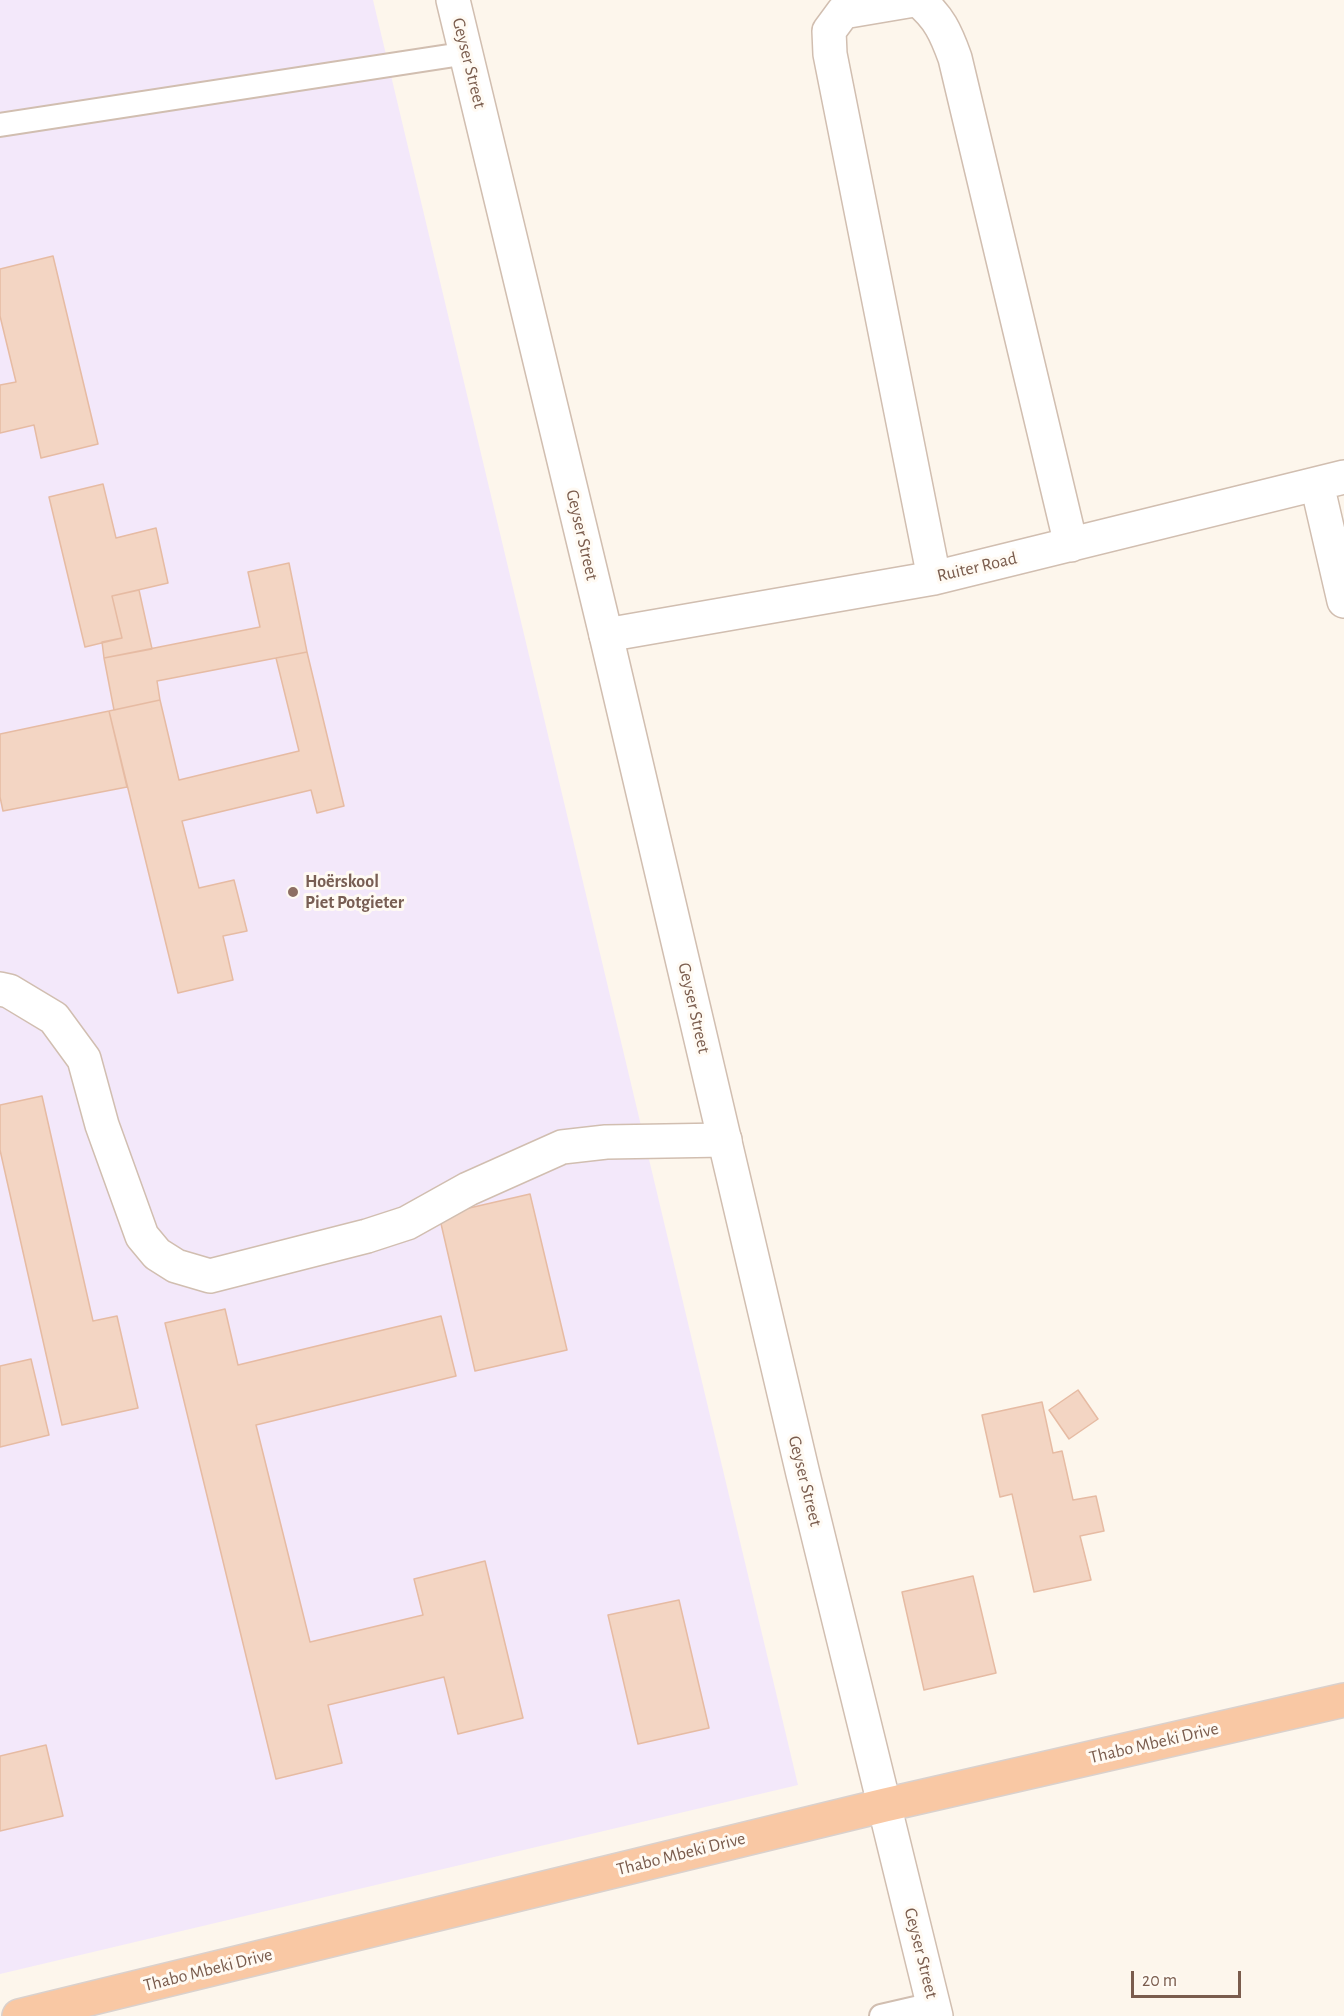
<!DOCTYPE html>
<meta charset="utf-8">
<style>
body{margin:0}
#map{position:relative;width:1344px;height:2016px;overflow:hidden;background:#fdf6ec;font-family:"Alegreya Sans",sans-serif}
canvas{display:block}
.scale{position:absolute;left:1131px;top:1971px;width:110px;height:27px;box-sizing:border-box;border:3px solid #7a5c4d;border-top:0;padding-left:8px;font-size:18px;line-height:21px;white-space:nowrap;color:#7a5c4d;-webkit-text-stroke:4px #fffaf3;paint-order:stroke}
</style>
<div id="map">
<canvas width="1344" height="2016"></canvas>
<div class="scale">20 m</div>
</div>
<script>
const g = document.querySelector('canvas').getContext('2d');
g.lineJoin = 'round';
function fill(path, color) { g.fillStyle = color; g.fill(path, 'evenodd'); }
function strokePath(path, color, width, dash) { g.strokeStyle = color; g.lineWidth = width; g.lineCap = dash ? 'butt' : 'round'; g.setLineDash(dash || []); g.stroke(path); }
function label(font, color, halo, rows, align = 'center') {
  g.font = font + ' "Alegreya Sans",sans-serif'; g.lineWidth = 6; g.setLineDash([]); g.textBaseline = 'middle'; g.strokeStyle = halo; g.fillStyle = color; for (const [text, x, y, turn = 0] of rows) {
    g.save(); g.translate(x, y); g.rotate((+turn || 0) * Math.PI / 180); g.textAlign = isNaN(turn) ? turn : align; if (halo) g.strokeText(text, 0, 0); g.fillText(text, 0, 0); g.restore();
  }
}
fill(new Path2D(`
 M0,0H373L798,1785L0,1974Z`), '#f3e8fa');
const building = new Path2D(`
 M53,256L98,444L41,458L34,425L0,433V385L16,382L0,316V269Z
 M103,484L116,538L156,528L168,583L112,596L122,638L85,647L49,497Z
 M289,563L307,652L157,681L160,700L114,710L104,658L260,627L248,572Z
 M139,590L152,649L104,658L102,642L122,638L112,596Z
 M307,652L344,806L317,813L311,790L182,821L199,888L234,880L247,931L223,936L233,980L178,993L109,711L160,700L179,780L299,751L276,658Z
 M109,711L127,787L3,811L0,797V734Z
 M42,1096L93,1321L117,1316L138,1408L62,1425L0,1150V1105Z
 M530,1194L567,1350L475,1371L439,1215Z
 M225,1309L238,1365L441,1316L456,1376L256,1425L310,1642L423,1615L414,1579L485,1561L523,1718L458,1734L444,1677L328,1705L342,1763L276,1779L165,1323Z
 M31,1359L49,1435L0,1447V1366Z
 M1078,1390L1098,1419L1069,1439L1049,1410Z
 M1042,1402L1053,1453L1062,1451L1073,1500L1096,1496L1104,1531L1080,1536L1091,1580L1034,1592L1012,1494L1000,1497L982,1415Z
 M973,1576L996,1673L924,1690L902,1592Z
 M679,1600L709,1728L638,1744L608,1615Z
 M46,1745L63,1816L0,1831V1756Z`);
fill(building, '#f3d5c3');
strokePath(building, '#e6bba3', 1.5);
const service = new Path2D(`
 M0,125L468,53
 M881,2016L933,2004`);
const minor = new Path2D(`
 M914,0L843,12L829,31L830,54L934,578
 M918,0C939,17 946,33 955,58L1071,545
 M1317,484L1344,601
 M606,635L934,578L1344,477
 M0,989L9,991L54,1018L84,1059L102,1125L142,1236L157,1254L176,1266L210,1276L367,1236L407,1223L468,1189L562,1147L606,1142L725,1140`);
const tertiary = new Path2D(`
 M453,0L606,635L803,1474L936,2016`);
const trunk = new Path2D(`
 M19,2016L885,1805L1344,1700`);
strokePath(service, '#d1beb0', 26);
strokePath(minor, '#d1beb0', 36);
strokePath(tertiary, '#d1beb0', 36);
strokePath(trunk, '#dad1cd', 36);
strokePath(service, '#fff', 22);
strokePath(minor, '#fff', 33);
strokePath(tertiary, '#fff', 33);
strokePath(trunk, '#f9c8a4', 33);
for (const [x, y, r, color] of [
 [293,892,6,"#8d6e63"]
]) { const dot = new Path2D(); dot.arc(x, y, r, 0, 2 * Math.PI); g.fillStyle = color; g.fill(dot); strokePath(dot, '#fffaf3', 2); }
label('18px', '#7a5c4d', '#fffaf3', [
 ["Geyser Street",469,63,76],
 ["Geyser Street",582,535,77],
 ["Ruiter Road",977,567,-13],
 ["Geyser Street",694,1008,77],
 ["Geyser Street",805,1481,76],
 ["Thabo Mbeki Drive",1154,1743,-13],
 ["Thabo Mbeki Drive",681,1854,-14],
 ["Geyser Street",921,1953,76],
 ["Thabo Mbeki Drive",208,1970,-14]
]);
label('bold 18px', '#785e54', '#fffaf3', [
 ["Hoërskool",305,882],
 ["Piet Potgieter",305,903]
], 'left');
</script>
